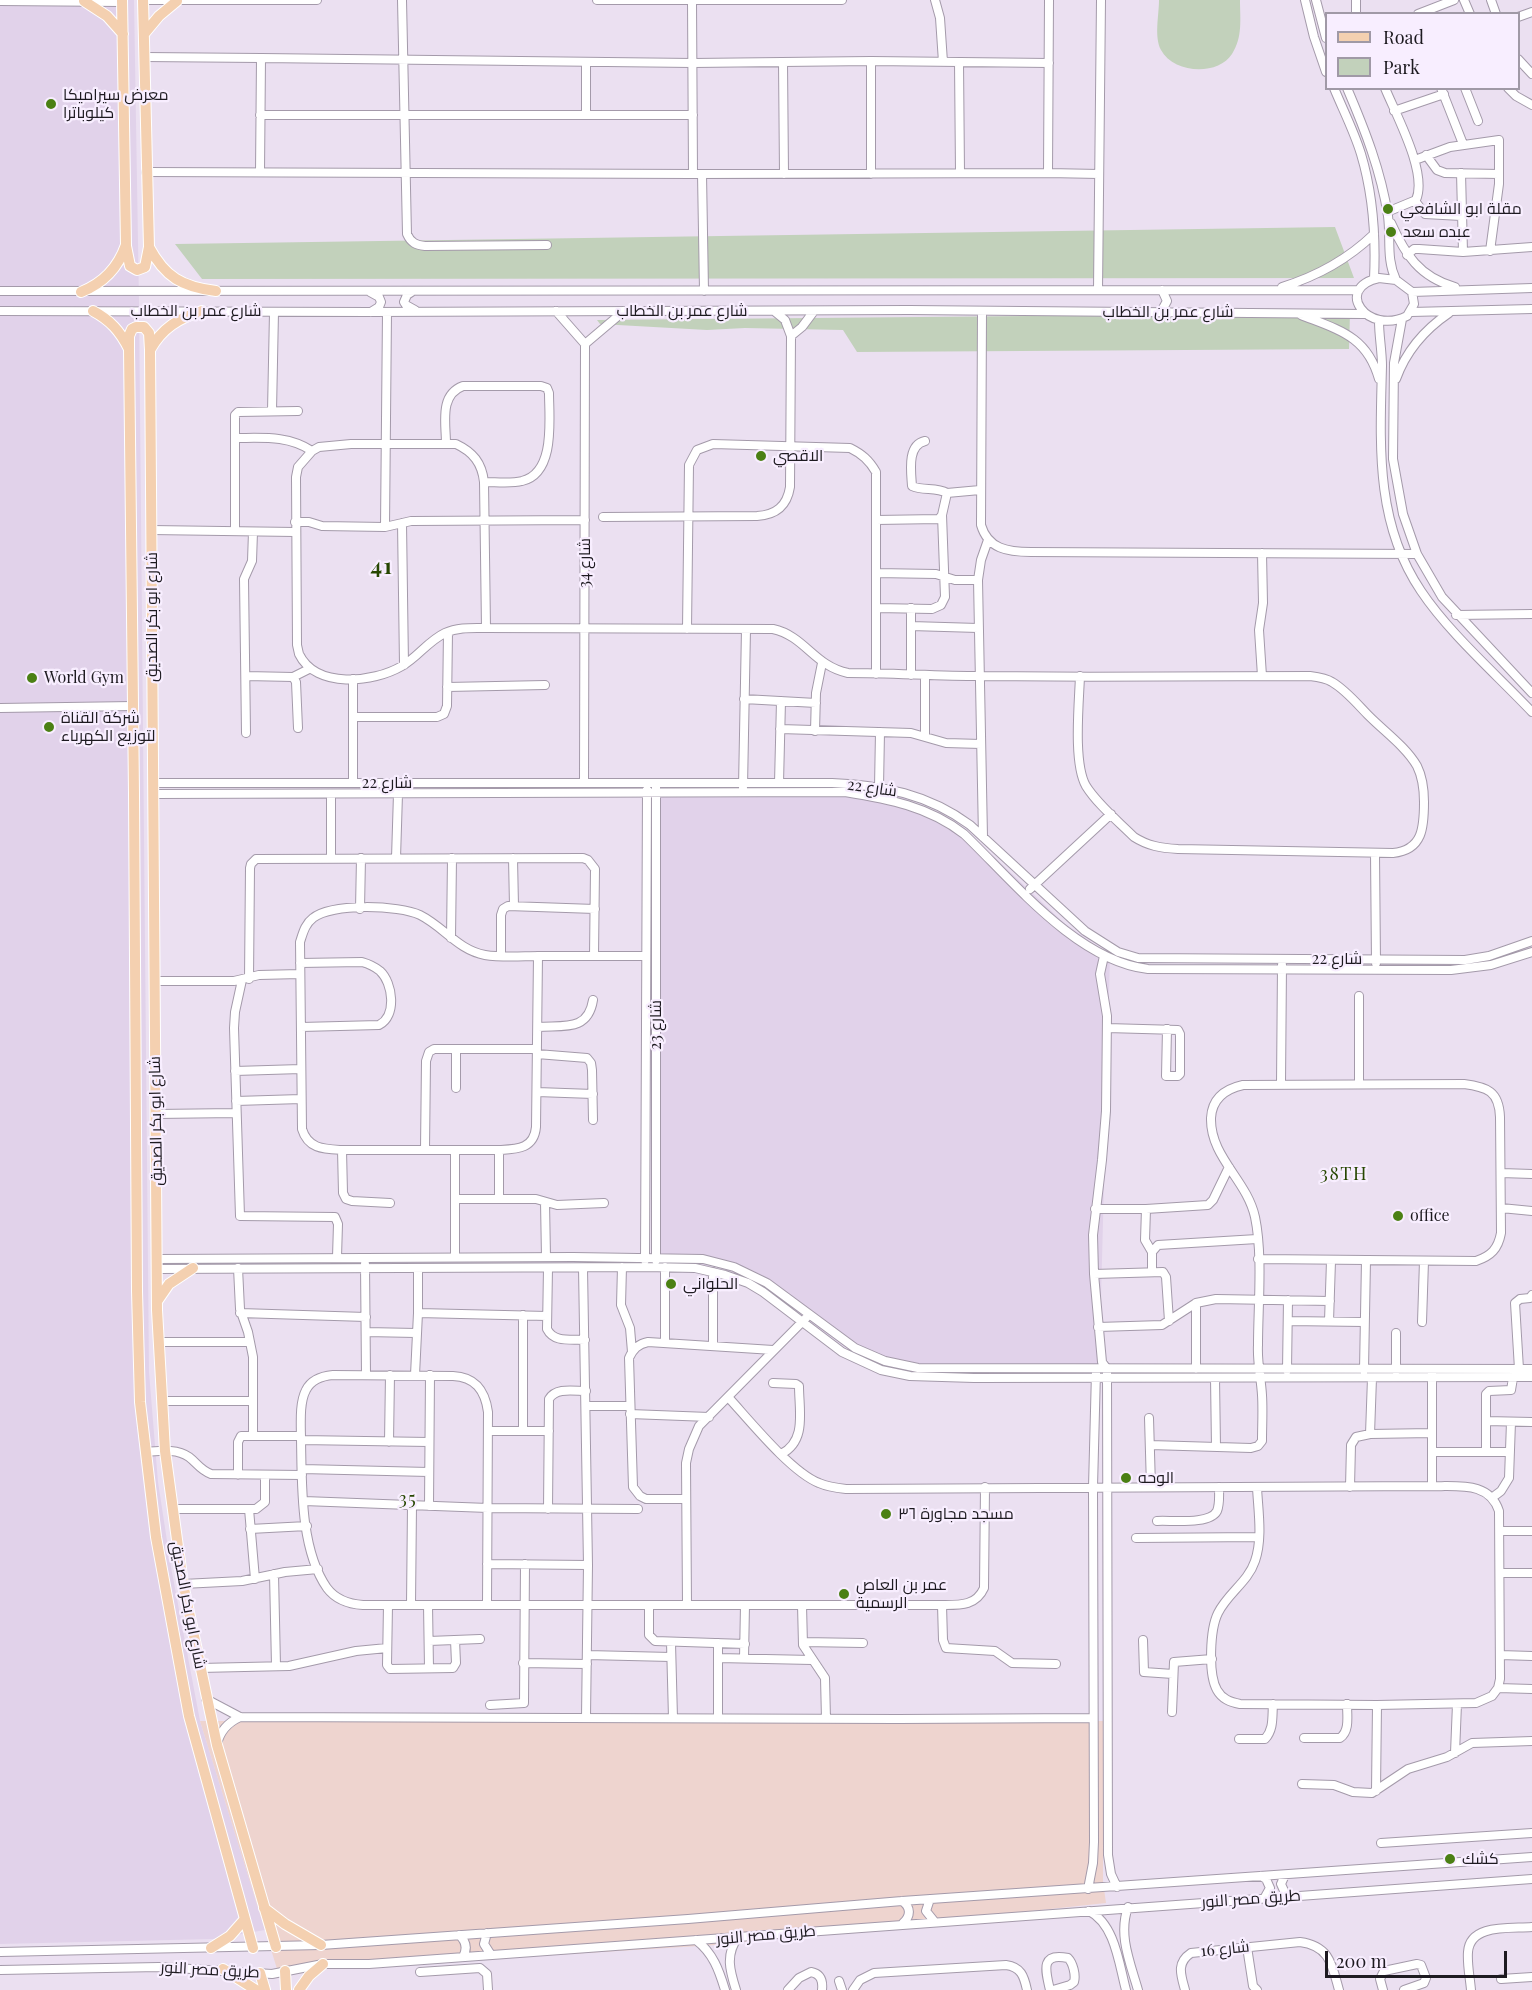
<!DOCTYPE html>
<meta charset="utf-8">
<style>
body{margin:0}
#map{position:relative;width:1532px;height:1990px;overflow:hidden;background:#ebe0f1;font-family:"Playfair Display",serif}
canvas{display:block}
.legend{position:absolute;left:1325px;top:12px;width:195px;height:78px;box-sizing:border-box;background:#f8eeff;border:2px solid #a099a6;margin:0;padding:8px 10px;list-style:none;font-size:18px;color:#1d1a20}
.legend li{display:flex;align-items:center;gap:12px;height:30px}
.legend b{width:30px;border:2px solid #a099a6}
.scale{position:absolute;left:1325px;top:1951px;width:182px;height:27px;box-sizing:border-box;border:3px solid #1d1a20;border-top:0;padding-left:8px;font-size:18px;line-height:21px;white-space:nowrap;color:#1d1a20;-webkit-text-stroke:4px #f8eeff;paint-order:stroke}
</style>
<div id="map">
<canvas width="1532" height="1990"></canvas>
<ul class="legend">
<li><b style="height:8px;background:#f4d0b0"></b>Road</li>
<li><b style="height:16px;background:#c2d1bb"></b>Park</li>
</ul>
<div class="scale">200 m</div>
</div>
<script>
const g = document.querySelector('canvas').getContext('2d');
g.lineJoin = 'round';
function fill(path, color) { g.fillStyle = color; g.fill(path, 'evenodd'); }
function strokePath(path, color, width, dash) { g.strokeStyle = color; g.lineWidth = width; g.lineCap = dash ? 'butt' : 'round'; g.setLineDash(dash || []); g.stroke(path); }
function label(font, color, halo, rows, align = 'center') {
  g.font = font + ' "Playfair Display",Cairo,serif'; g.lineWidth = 4.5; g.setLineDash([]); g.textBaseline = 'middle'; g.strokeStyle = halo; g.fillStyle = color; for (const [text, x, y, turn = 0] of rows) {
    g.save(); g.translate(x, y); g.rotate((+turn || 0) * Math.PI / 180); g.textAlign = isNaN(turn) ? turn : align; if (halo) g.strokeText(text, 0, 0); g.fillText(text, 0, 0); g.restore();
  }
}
fill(new Path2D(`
 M0,0H134L139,302L149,1372L158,1482L171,1567L200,1721L265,1930L213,1939L0,1944Z
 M848,785L894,794L937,812L956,825L975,839L1064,923L1110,955L1099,1374H945L892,1369L870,1362L853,1353L751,1279L717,1267L651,1262L652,788Z`), '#e1d2ea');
fill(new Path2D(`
 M200,1721H1103V1882L1106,1903L715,1945L278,1972Z`), '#eed4cf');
fill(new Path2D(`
 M1159,0H1240C1240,19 1243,37 1232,54C1218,76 1174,74 1161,50C1154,37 1159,15 1159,0Z
 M1335,227L1354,278L202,279L175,244Z
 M1350,313L1349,349L857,352L843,330L745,328L707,330L600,324L597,320Z`), '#c2d1bb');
const minor = new Path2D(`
 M143,0H317
 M402,0L407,234C411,243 416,245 425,246L547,245
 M597,0H842
 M935,0L940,18L943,62
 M1305,0L1314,37L1326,72
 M1316,0L1326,38
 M1356,0V14
 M1464,0L1470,14
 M1491,0L1496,14
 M0,1L122,2
 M692,1L693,174
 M1418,14L1454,0
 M1518,17L1532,12
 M144,57L261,58L260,172
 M261,58L693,63L871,61L1049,63
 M1518,59L1532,74
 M783,62L784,174
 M959,62L960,173
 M1334,88C1343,110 1354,131 1361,154C1373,194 1376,237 1374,279
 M1347,88C1365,130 1381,171 1388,216C1391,239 1386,259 1396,280
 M1385,88C1396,115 1428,173 1416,200L1387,212
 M1441,88L1463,144
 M1465,88L1478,121
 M1508,88L1516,96L1532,105
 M1394,111L1444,94
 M260,115H693
 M586,115V62
 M1426,155L1437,170L1445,173L1499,174
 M1415,160L1450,147L1499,140V184L1490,251
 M146,172L693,174L1048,173L1049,0
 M1048,173L1099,174
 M1461,173L1463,252
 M702,174L704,291
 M871,174V61
 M1415,201L1425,214L1461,216
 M1391,223C1405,254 1419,277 1455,287
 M1407,255L1414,249H1419L1463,252L1532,247
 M1379,278L1396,280L1412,292L1414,304L1407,316C1367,336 1333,288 1379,278Z
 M1282,287C1318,276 1347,260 1374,234
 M1098,290L1101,0
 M0,291L1359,290
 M413,291L407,295L404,302L406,305L415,310
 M370,292L379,297L381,302L379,307L371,312
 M1412,292L1532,288
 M0,311L371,312L909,310L1364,314
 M556,311L585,344
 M982,311L981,525C988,549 1008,552 1031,552L1417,554
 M1161,312L1167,301L1162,290
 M1411,312L1532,309
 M1301,315C1339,330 1367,336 1379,379
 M1402,319L1394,363L1393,459L1403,514L1417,554L1442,597L1532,693
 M1379,321C1379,336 1382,351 1382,366C1380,445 1375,523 1421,591C1449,633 1497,675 1532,712
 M791,336L802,327L814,311
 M585,344L624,311
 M1396,379C1406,351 1424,330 1449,313
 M272,411L274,312
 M235,438C262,438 288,435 312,451
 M925,441C907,445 911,471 912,486C923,491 936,487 947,493
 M351,444H456C473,452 482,463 484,482L486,628C472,628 458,627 445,633C428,641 418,657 402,666C373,683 316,689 299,654L297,645L296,477L298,467L312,451L319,447Z
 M446,444C446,423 439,395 463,386H541L547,388L549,393C549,418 556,473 522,481C511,484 496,482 484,482
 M603,517L757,516C776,515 787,506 790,487L791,336L785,320L774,311
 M876,520L939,519L942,515L947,493L980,490
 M295,522H309L322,526L385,527L411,521L585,520
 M402,523L404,665
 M385,527L387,312
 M151,530L295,532
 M235,531V415L238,412L298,411
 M876,573L936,574L955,580H978
 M876,608L932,609L941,605L945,597L942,515
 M1456,615L1532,614
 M911,626L978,628
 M486,628L773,629C805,636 814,666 848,673C892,673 936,676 980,676C1090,677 1201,677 1310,676C1318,677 1326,678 1332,682C1346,690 1358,705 1369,716C1385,732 1406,747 1417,766C1423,778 1424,789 1424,802C1424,827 1423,850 1393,853L1178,849C1161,848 1148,846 1134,837C1118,821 1098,805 1086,786C1073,763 1079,704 1080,676
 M687,629L689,465L697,450L713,444L850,448C862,454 869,460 876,472V674
 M911,675V608
 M246,676L293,677L309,669
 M1262,676L1259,630L1263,603L1262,553
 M293,677L296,682L298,728
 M447,687L545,685
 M744,699L816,703
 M0,708L133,706
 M353,717H437L444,714L447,706L448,632
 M780,729L911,733L946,743L981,744
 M815,731L816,693L822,663
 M246,733L244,579L252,561L253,532
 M925,736V675
 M153,783H832C882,785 928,794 970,825L1085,931L1118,952L1138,958L1465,960L1489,956L1532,941
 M353,783V679
 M584,783L585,344
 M779,783L781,701
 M743,787L746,629
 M879,787L880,732
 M153,794L845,792C888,799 928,806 964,834C1013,881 1077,961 1148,969L1451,970L1491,965L1532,952
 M983,837L978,580L981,560L988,540
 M1375,853L1376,963
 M396,858L398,794
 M513,858L514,906
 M331,859V794
 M1030,889L1111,814
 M360,909L361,858
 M451,938L452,858
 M501,956V915L503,909L508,906L595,909
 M538,956L536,1127C534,1149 517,1149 499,1150H342C324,1149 308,1149 302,1129L300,942C303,933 305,924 313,918C331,903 399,905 420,915C444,927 458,950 485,955C503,958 523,956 540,956C575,956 611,956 646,956
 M1104,956L1100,974L1107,1016L1106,1111L1102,1160L1093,1235L1094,1274L1102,1362L1107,1369L1108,1855L1111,1874L1117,1887
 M300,963L362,962C369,964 374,966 380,971C393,983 397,1016 379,1025L301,1027
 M249,979L250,868L251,864L256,859L583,858L588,860L595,869L594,956
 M242,980L235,1012L234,1028L240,1216L335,1217L338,1224L337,1257
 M155,981H234L259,975L300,974
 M1359,996V1084
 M538,1027C563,1025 588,1032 593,1000
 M1107,1028L1178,1030L1180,1034V1074L1178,1076H1166L1167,1029
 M456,1049V1088
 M537,1054L587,1058L591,1063L592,1070L593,1120
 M235,1071L301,1069
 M1281,1084L1282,965
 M537,1092L593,1094
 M236,1101L301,1099
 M156,1114L236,1113
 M425,1149L426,1061L429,1052L434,1049H537
 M342,1150L343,1193L346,1199L352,1201L390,1203
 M499,1150V1199
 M1501,1173L1532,1174
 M455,1199H536L557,1205L604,1203
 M545,1202L546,1257
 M1501,1208L1532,1211
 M1095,1209H1146L1208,1205L1213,1200L1229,1167
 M1146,1209L1145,1240L1152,1252
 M455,1257V1150
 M157,1259L573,1257L703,1259L734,1267L767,1283L855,1348L885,1361L918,1368L1532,1369
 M645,1260L647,790
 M656,1260V787
 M365,1264L366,1375
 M622,1267L621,1305L630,1328L632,1352
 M238,1268L240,1309L248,1332L253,1357V1435
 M548,1268L547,1329C554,1343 571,1339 585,1340
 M583,1268L588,1565L586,1717
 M157,1269L645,1267L695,1268L725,1275L748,1283L763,1292L842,1352L881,1370L910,1376L974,1378L1532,1377
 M1152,1272V1252L1158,1245L1257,1239
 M1094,1274L1163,1272L1166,1277L1169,1321
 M240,1313L366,1317
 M418,1313L547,1316
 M523,1315V1431
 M1288,1321L1364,1322
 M1329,1321L1331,1261
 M1422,1322L1424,1261
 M1098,1327L1162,1325L1196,1303L1216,1299L1330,1301
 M366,1332L416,1333
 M1396,1333V1370
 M159,1342H250
 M665,1342V1267
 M713,1345V1272
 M1196,1369V1303
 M1519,1369L1515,1303L1520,1299L1530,1298L1532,1295
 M1287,1370L1288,1300
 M1364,1370L1366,1260
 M1432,1373V1486
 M415,1375L418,1313V1268
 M1215,1378L1216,1447
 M773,1383L796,1384L799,1386C799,1411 807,1441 781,1454
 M728,1397C750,1421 791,1472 819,1483C828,1487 837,1488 846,1489L1432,1486C1458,1487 1489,1481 1499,1511L1500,1679L1498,1688L1492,1696L1476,1703L1377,1705L1240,1704C1230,1702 1222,1699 1217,1690C1208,1674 1210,1629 1218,1613C1228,1593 1248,1582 1255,1561C1263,1538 1258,1510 1257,1487
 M162,1401H253
 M586,1406H630
 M630,1414L709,1417
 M1149,1418L1151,1487
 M1486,1421L1532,1422
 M488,1431H549
 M1370,1434L1372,1378
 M301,1440L429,1442
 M389,1442L390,1375
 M1150,1445L1251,1448L1258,1446L1262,1441C1262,1426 1263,1410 1262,1395C1261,1378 1257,1362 1258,1345C1258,1306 1263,1255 1255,1217C1247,1180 1210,1157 1211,1118C1212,1099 1225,1089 1243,1085L1464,1084C1487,1087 1499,1091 1500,1117L1501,1233C1498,1249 1491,1256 1476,1261L1258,1259
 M146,1452C159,1451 177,1448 189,1457C197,1463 200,1470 211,1474L302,1475
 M1432,1452H1510
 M1486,1452V1394L1489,1391L1511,1390L1513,1378
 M302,1469L429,1472
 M238,1475V1442L241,1436H301
 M1350,1487L1351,1445L1356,1437L1370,1434L1432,1433
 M1493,1497L1501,1491L1509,1478L1511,1422
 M686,1499H646L640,1496L633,1487L629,1358C633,1349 638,1344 648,1342L773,1350
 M304,1501L488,1508L638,1509
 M429,1506L430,1375
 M172,1509H256L265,1502V1475
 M249,1509L255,1579
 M548,1509L549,1399C556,1387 574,1391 586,1391
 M1157,1521C1171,1520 1210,1525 1217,1511C1220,1504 1219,1495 1219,1487
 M250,1529L307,1526
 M1501,1531H1532
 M1136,1538L1258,1537
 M487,1564L588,1565
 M1500,1573H1532
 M274,1574L276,1666
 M183,1584L242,1581L285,1572L318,1569
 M388,1605L387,1665L390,1669L453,1668L456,1663L455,1640
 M411,1605L412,1505
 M428,1605L429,1668
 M487,1605L488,1412C485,1390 475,1377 453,1376L333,1375C322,1376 311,1380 306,1390C299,1403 301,1425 301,1440C302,1485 300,1549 327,1588C336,1600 348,1604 363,1605H942C960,1605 976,1606 984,1588L985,1487
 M649,1605V1635L655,1641L745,1644
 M687,1605L686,1463L689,1449L699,1426L806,1318
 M802,1605L803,1645L825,1678L826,1719
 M942,1605L943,1640L946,1648L995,1651L1012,1663L1056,1664
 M1143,1640L1144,1672L1173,1674
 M429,1641L480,1639
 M803,1642L863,1643
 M671,1643L673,1718
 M718,1643V1717
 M587,1655L671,1657
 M1500,1655L1532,1656
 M718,1658L812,1660
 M744,1658L745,1605
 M523,1663L587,1664
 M200,1668L289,1666L356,1651L387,1648
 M1498,1688L1532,1689
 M206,1699L240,1717L898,1719L1093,1718
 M490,1705L524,1703L525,1564
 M1172,1712L1174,1662L1212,1659
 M1304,1738H1340C1350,1731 1347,1716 1347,1704
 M1239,1739H1265C1274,1729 1272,1717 1273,1704
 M217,1744C220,1731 227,1723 240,1717
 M1455,1753L1457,1704
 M1302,1784L1334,1785L1353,1792L1372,1793L1408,1769L1447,1757L1472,1743L1532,1741
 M1376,1791L1377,1705
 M1381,1843L1532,1833
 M1285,1875L1281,1884L1285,1893L1289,1896
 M1261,1876L1266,1879L1270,1888L1265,1897
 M1088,1889L1093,1863L1094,1842L1093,1487L1096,1372
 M930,1899L926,1911L934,1921
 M902,1901C911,1907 911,1916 903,1923
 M1128,1907C1118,1935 1130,1962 1138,1990
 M1089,1911C1115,1924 1119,1964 1126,1990
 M487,1933L484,1944L491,1955
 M459,1935C466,1941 468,1948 463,1957
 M696,1940C713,1953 719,1970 725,1990
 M1247,1947L1253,1986L1257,1990
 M0,1952L321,1945L688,1919L902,1901L1532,1857
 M0,1970L159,1967L272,1974L323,1964H369L1532,1879
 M420,1972L480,1968L487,1974L488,1990
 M1501,1979L1532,1977
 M839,1981L842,1990
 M736,1990C730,1971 725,1955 738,1937
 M788,1990L799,1978L811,1972C821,1974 823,1981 822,1990
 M853,1990L860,1980L874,1973L1006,1965C1021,1967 1024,1976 1027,1990
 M1050,1990C1046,1972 1039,1952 1068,1958C1073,1963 1076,1975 1074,1982L1070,1985L1053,1990
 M1185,1990C1181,1975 1176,1963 1191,1953L1300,1942C1330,1946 1332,1965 1339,1990
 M1383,1990L1380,1979L1384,1971L1417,1964L1421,1965L1426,1978L1424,1983L1404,1990
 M1471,1990C1470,1978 1467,1964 1468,1952C1470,1923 1512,1929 1532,1927`);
const major = new Path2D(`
 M143,0L149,247C165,277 182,287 216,291
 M84,1L107,16L123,34
 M144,34L159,16L177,1
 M126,246L130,266L137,270L145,267L149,247
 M81,292C104,283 118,268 126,245L122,0
 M93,311C110,320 120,331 129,349L134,794L137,1291L140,1402L156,1537L189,1716L253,1948
 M202,311C179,318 162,328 150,350L157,1310L165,1451L183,1584L217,1745L276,1947
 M129,348V336L132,329L136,327H144L149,333L150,350
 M158,1300L169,1284L193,1268
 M264,1908L285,1924L321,1945
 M211,1948L230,1936L245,1919
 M223,1969L256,1990
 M285,1971L286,1990
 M260,1973L265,1990
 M299,1990L309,1976L323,1964`);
strokePath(minor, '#a49aaa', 10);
strokePath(major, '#fff', 12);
strokePath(minor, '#fff', 8);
strokePath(major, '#f4d0b0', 10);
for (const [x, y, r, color] of [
 [51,104,6,"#4b8014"],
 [1388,209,6,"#4b8014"],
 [1391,232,6,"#4b8014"],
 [761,456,6,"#4b8014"],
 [32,678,6,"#4b8014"],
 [49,727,6,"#4b8014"],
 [1398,1216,6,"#4b8014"],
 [671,1284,6,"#4b8014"],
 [1126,1478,6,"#4b8014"],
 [886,1514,6,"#4b8014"],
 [844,1594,6,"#4b8014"],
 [1450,1859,6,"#4b8014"]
]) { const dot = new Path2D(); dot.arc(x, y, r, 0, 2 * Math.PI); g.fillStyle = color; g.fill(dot); strokePath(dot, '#f8eeff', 2); }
label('16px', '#1d1a20', '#f8eeff', [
 ["معرض سيراميكا",63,95],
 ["كيلوباترا",63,113],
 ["مقلة ابو الشافعي",1400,209],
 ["عبده سعد",1403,232],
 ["الاقصي",773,456],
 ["World Gym",44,678],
 ["شركة القناة",61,718],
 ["لتوزيع الكهرباء",61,736],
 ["office",1410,1216],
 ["الحلواني",683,1284],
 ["الوحه",1138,1478],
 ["مسجد مجاورة ٣٦",898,1514],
 ["عمر بن العاص",856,1585],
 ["الرسمية",856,1603],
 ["كشك",1462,1859]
], 'left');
label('16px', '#1d1a20', '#f8eeff', [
 ["شارع عمر بن الخطاب",196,311],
 ["شارع عمر بن الخطاب",682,311],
 ["شارع عمر بن الخطاب",1168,312],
 ["شارع 34",585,563,-90],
 ["شارع ابو بكر الصديق",152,617,-90],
 ["شارع 22",387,783],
 ["شارع 22",872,788,8],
 ["شارع 22",1337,959],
 ["شارع 23",656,1025,-90],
 ["شارع ابو بكر الصديق",156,1121,-91],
 ["شارع ابو بكر الصديق",188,1605,79],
 ["طريق مصر النور",1251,1899,-4],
 ["طريق مصر النور",766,1935,-5],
 ["شارع 16",1225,1949,-6],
 ["طريق مصر النور",210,1970,3]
]);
g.letterSpacing = '1.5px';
label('18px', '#274702', '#f8eeff', [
 ["38TH",1344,1174],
 ["35",408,1499]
]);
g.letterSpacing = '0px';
g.letterSpacing = '1.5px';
label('bold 22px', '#274702', '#f8eeff', [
 ["41",382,567]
]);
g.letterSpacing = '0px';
</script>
